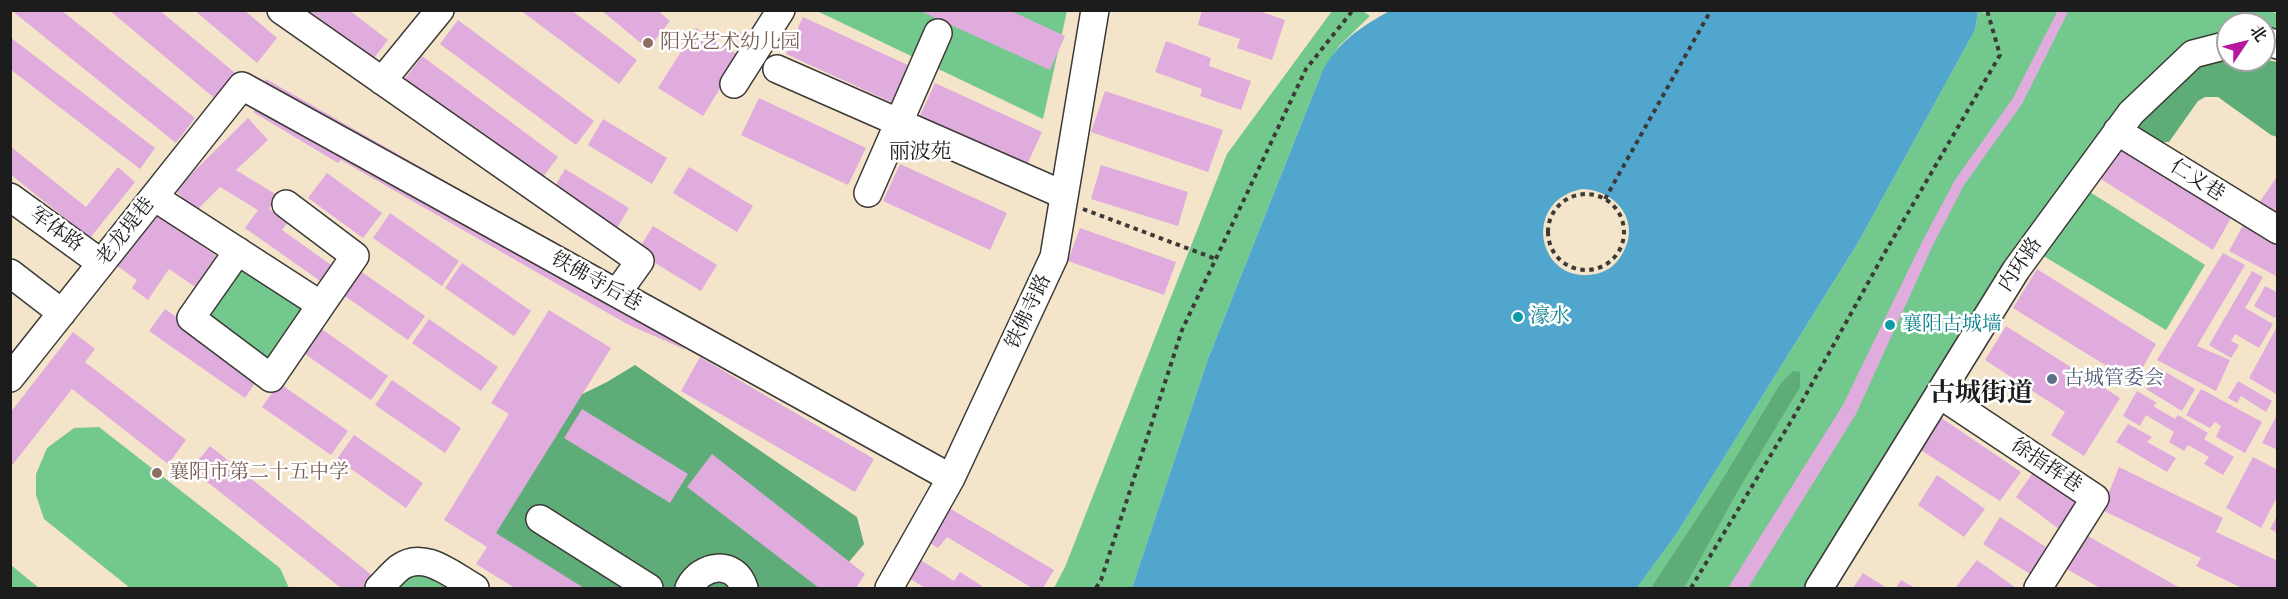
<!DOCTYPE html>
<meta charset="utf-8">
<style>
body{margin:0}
#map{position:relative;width:2288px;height:599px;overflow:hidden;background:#f4e4ca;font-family:"Gentium Book Plus","Noto Serif SC",serif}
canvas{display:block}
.frame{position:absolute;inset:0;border:12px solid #1c1c1c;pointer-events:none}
.north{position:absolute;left:2216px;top:12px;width:60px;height:60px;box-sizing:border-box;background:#fff;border:2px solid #a4a4a4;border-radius:50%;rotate:55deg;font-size:16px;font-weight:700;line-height:24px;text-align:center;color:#1c1c1c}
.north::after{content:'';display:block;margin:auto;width:21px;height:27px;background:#b5179e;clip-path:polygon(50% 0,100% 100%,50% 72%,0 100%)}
</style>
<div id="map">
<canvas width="2288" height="599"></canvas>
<div class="frame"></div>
<div class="north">北</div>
</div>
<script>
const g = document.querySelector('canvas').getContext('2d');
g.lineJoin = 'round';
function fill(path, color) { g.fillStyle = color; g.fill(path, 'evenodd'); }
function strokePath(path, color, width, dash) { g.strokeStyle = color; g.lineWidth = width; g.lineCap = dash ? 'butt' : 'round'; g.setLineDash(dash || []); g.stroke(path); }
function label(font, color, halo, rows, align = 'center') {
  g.font = font + ' "Gentium Book Plus","Noto Serif SC",serif'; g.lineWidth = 5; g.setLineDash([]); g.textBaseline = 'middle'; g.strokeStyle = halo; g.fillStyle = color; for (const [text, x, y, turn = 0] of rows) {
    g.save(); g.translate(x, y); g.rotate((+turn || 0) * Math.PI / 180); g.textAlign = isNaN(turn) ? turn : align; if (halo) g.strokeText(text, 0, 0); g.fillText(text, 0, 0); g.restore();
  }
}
fill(new Path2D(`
 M1990,10H2269L2277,14V45L2264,40V24H2228V45L2079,185L2205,265L2166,330L2032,249L1819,588H1637L1677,533L1859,241L1975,30L1978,11L1988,14Z
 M817,11H1067L1043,119Z
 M1332,11H1363L1370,16L1339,46L1322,72L1208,359L1132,588H1054L1065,567L1227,154Z
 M248,261L309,307L269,365L196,312Z
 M99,427L280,568L289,588H130L44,519L36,495V474L47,448L74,428Z
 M11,565L39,588H11Z
 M424,575L446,588H392L403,576Z`), '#73c88d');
fill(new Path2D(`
 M2228,58V60L2264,59L2277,62V137L2271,135L2218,97H2205L2198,101L2169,142H2152L2135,127L2196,67Z
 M635,365L857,517L864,544L827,588H555L513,562L487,517L558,406L607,382Z
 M1793,371L1800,372V387L1736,494L1684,588H1651L1719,485L1781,383Z`), '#5eac78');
fill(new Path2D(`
 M1391,10L1978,11L1975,30L1859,241L1677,533L1637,588H1132L1208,359L1322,72C1338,41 1361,27 1391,10ZM1582,189C1617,190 1643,223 1621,256C1616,265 1606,272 1596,274C1538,286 1520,201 1582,189Z`), '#50a6cc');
fill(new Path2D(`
 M11,10H61L195,118L176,143Z
 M109,10H159L240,77L219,102Z
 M194,10H244L277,38L257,63Z
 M293,10H349L388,40L367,67Z
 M520,10H571L637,60L619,84Z
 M601,10H657L670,21L648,49Z
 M918,10H1009L1065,36L1050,70Z
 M1202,10H1256L1285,20L1272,60L1237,48L1240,39L1198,25Z
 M2058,10H2069L2022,104L1964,185L1933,245L1856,414L1748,588H1728L1843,405L1924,238L1955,180L2013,98Z
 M803,17L910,66L893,103L786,54Z
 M458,20L594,121L576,145L440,44Z
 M696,28L740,56L703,116L658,88Z
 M10,37L155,148L140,169L10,69Z
 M1166,41L1211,58L1209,66L1251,81L1241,110L1200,96L1202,89L1155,72Z
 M422,56L558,157L540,181L404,80Z
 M266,79L617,279L258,90Z
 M935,83L1042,132L1025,169L918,120Z
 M1105,91L1223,130L1208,172L1091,132Z
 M759,98L866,148L848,185L741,135Z
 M258,106L644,320L686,350L627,324L341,160L338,163L253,112Z
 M248,118L268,140L236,170L277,195L269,209L288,222L282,230L334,267L323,283L245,228L258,210L220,187L196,211L175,190Z
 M603,119L667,158L652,184L588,145Z
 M10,146L86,207L118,167L135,182L90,238L10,174Z
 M2121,149L2231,218L2213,250L2101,179Z
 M900,164L1007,213L990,250L883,201Z
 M1101,165L1188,192L1178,226L1091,199Z
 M689,167L753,206L737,232L673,193Z
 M565,169L629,208L614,233L550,195Z
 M327,173L382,213L363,238L308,198Z
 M2278,175V224L2255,209Z
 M169,211L188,224L182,232L226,263L204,293L169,269L148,300L132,288L137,280L113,263L143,221Z
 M390,213L459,261L442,286L373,238Z
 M2245,222L2278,240V277L2229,251Z
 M653,226L717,265L701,291L637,252Z
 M1080,228L1176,262L1164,295L1068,261Z
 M2223,253L2245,265L2197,346L2230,360L2216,391L2157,360Z
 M462,263L531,311L514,336L445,288Z
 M356,268L425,316L408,340L339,292Z
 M2037,269L2156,344L2134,383L2013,308Z
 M2252,271L2263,277L2245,308L2273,324L2259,348L2235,334L2231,341L2239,345L2231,358L2209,345Z
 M2265,286L2278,293V313L2275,318L2254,306Z
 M165,309L260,376L245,398L149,331Z
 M549,310L611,348L496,533L584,588H515L476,564L487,547L444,520L509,414L491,403Z
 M429,319L498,367L481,391L412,343Z
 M2278,325V391L2276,394L2249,378Z
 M2006,326L2120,398L2084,456L2051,435L2065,412L1985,360Z
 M319,327L388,376L371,400L302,352Z
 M73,332L95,349L85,362L186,440L168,464L72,389L10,468V413Z
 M700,357L874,459L855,492L681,391Z
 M2157,367L2195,389L2182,411L2146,389Z
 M392,380L461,428L445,453L375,405Z
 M2238,381L2272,401L2266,412L2241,396L2237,403L2228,398Z
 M279,383L348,431L331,455L262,407Z
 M2201,389L2262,422L2245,453L2216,437L2221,426L2215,422L2210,428L2186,415Z
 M2137,391L2157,403L2153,406L2175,419L2178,415L2208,433L2204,439L2234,457L2223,475L2204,464L2209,457L2188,445L2184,451L2169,442L2174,432L2146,415L2140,426L2123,416Z
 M582,409L688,474L670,503L564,438Z
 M2278,413V450L2262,443Z
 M1940,417L2021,472L2000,501L1919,449Z
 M2128,424L2152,437L2147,442L2176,458L2167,472L2116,442Z
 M354,435L423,483L406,508L337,459Z
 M210,446L373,576L363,588H341L191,469Z
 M712,454L865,574L856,588H819L687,487Z
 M2253,457L2278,470V495L2261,528L2226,508Z
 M2119,467L2223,518L2216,532L2278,561V588H2242L2196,566L2201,558L2102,510Z
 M2034,471L2077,502L2059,529L2016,497Z
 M1937,475L1985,509L1964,537L1918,505Z
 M944,505L1054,570L1043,588H1032L947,537L938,548L924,539Z
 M2278,514V533L2270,529Z
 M2000,517L2046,547L2030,574L1983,544Z
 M2086,535L2180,588H2100L2065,568Z
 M916,557L954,581L960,572L982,586L981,588H925L904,575Z
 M1977,560L2016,588L1956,587Z
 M1863,573L1887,588H1853Z
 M1901,580L1915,588H1896Z`), '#e0acdd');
const minor = new Path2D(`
 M281,10L640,261L617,293
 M2264,40L2278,45
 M777,69L1064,195
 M382,81L440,10
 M734,84L781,10
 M2117,131L2278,230
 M868,193L938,33
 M10,197L101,263
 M154,197L321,305L271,378L191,318L238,251
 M286,204L355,256L321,305
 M10,273L62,313
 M10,378L242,86L951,478
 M1939,394L2095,498L2038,588
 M540,519L649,588
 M379,588C385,582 392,574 399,568C424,549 453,576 475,588
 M689,588C701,564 735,559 744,588
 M889,588L951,478L1054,257L1095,10
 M1819,588L2016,270L2131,113L2193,54L2228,45`);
strokePath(minor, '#3c3a36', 30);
strokePath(new Path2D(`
 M1548 232a38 38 0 1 1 76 0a38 38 0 1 1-76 0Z
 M1605,199L1711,10
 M1083,209L1216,259
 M1096,588L1101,580L1182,330L1306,69L1353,10
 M1691,588L1793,418L1884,254L2000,55L1987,10`), '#3c3a36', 4, [4.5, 4.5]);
strokePath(minor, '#fff', 27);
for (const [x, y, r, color] of [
 [648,43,6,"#8d6e63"],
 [1518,317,6,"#0f9aa8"],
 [1890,325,6,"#0f9aa8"],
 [2052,379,6,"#5c6f8a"],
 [157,473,6,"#8d6e63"]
]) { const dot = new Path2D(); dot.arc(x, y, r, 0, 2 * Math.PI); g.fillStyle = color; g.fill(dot); strokePath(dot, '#fff', 2); }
label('20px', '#785e54', '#fff', [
 ["阳光艺术幼儿园",660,43],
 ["襄阳市第二十五中学",169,473]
], 'left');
label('20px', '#1c1c1c', '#fff', [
 ["仁义巷",2197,181,32],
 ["军体路",56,230,36],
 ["老龙堤巷",126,232,-52],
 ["内环路",2021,265,-56],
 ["铁佛寺后巷",596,282,29],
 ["铁佛寺路",1029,312,-65],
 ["徐指挥巷",2046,466,34]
]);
label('20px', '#0d838f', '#fff', [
 ["濠水",1530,317],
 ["襄阳古城墙",1902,325]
], 'left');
label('20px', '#4e5e75', '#fff', [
 ["古城管委会",2064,379]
], 'left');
label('21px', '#1c1c1c', '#fff', [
 ["丽波苑",920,153]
]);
label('bold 26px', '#1c1c1c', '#fff', [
 ["古城街道",1981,394]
]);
</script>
